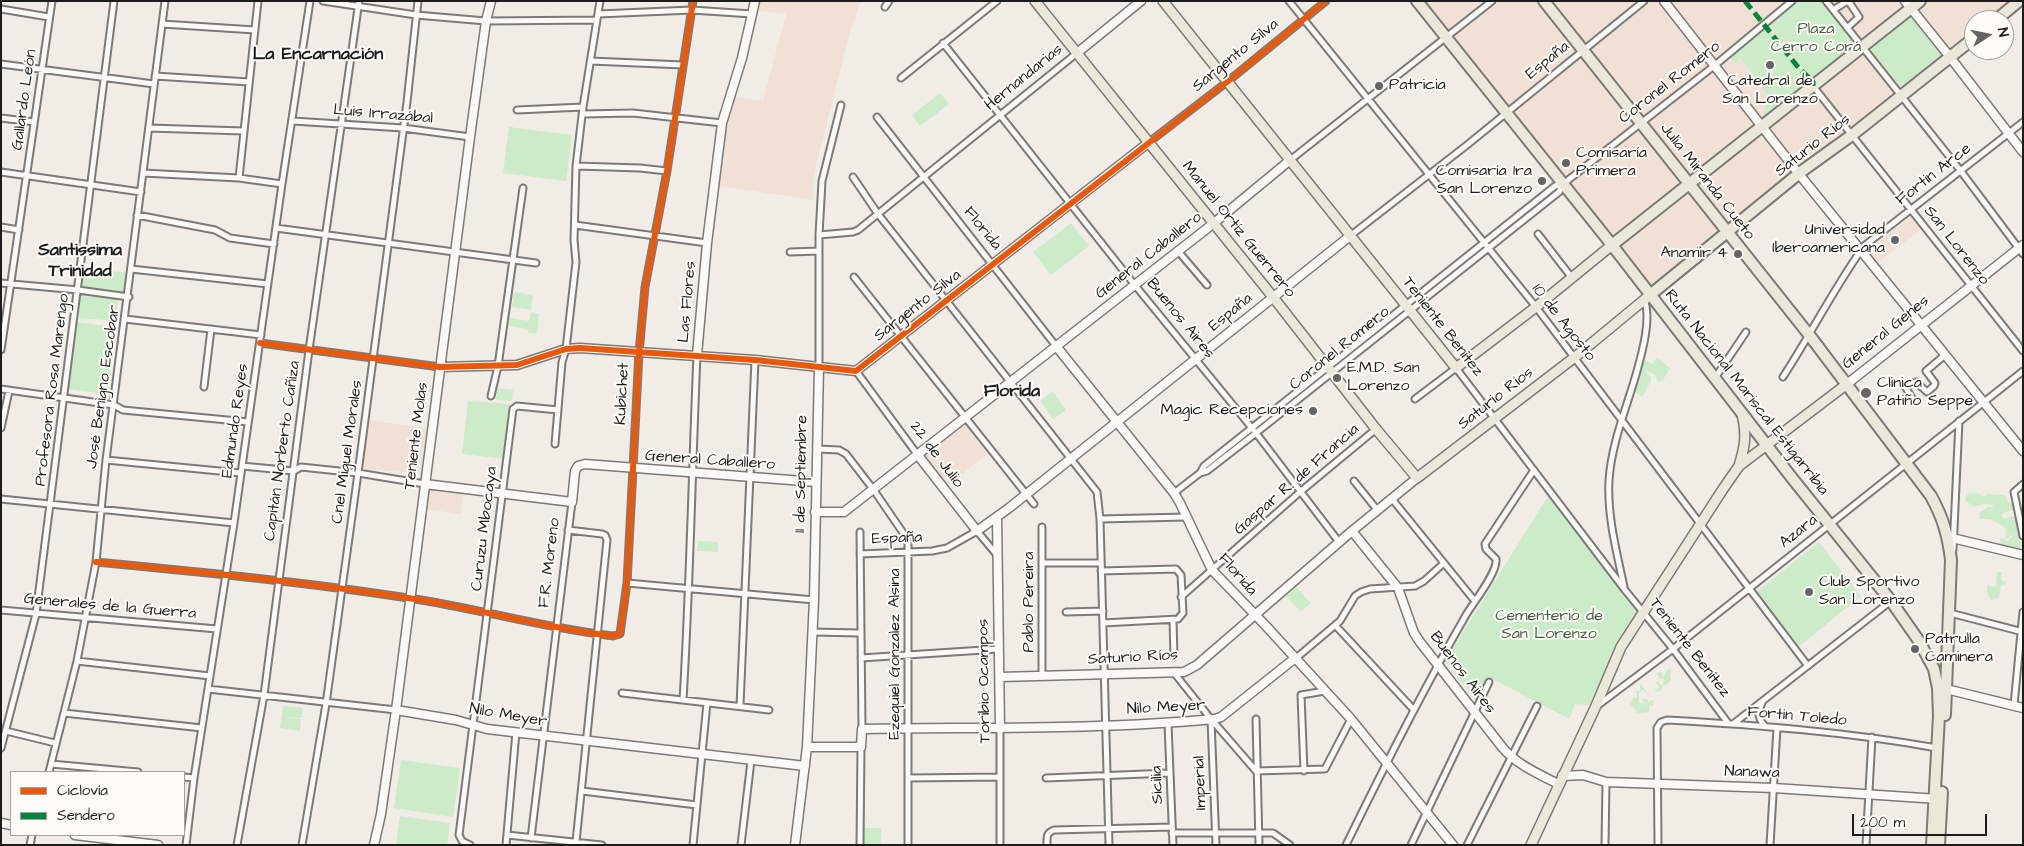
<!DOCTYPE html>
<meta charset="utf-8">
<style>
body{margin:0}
#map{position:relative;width:2024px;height:846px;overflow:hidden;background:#f2ece7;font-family:"Architects Daughter",sans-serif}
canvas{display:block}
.frame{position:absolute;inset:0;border:2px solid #1c1c1c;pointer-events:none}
.legend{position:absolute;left:10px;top:771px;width:175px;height:65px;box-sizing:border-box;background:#fdfcf7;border:1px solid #a3a29f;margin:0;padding:6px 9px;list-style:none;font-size:15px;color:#1c1c1c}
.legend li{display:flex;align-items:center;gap:10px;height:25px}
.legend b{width:25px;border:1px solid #a3a29f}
.north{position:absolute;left:1964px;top:10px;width:50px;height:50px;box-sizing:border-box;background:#fdfcf7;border:1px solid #a3a29f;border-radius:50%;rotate:79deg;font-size:14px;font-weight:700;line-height:20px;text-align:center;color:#1c1c1c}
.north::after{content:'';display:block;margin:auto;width:18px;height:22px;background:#676563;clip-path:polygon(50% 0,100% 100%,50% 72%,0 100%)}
.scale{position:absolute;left:1852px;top:814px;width:135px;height:22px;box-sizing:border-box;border:2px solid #1c1c1c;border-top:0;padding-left:6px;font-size:15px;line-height:18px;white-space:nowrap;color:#1c1c1c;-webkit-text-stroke:4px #fdfcf7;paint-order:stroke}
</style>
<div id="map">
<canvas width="2024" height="846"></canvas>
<div class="frame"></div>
<ul class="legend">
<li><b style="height:6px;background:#e8590c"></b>Ciclovía</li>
<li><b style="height:6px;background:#00873e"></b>Sendero</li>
</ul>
<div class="north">N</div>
<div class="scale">200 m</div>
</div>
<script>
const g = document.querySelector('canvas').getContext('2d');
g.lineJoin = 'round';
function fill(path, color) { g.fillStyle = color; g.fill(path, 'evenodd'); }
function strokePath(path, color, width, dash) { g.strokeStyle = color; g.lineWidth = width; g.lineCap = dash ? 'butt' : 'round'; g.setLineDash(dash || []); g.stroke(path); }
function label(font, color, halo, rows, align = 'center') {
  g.font = font + ' "Architects Daughter",sans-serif'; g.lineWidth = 4; g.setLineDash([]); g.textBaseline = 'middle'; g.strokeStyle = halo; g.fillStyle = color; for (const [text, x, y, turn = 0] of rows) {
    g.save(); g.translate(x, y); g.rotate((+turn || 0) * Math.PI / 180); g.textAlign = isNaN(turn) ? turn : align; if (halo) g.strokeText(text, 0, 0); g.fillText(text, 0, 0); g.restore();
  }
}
fill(new Path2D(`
 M760,1H861L850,32L814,173L813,200L719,186L725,137L735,97L763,101L786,14L759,11Z
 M1411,1H2020L1996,20H1974V38L1650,298Z
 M1911,217L1921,229L1878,263L1868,250Z
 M367,420L426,428L421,474L361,468Z
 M964,422L987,454L946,487L922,455Z
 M429,486L463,491L461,514L426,509Z`), '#f0e0d6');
fill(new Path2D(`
 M1795,1H1823L1858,46L1813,82L1768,23Z
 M1910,15L1941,55L1901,87L1868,47Z
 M1766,27L1811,83L1767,119L1764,114L1767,94L1741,58L1735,63L1730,57Z
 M940,93L949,104L920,126L912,115Z
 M509,127L572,135L566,181L503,173Z
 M1071,223L1089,246L1051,275L1033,252Z
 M83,267L128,273L125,292L81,287Z
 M514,292L533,295L531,310L512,307Z
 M80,296L118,299L116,321L79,318Z
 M531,312L539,314L537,334L528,333V329L509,326L510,318L529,321Z
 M76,322L116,327L107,394L68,389Z
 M1657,357L1670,368L1663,380L1658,382L1655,375L1647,370L1646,373L1651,377V381L1642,397L1635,392L1645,360L1653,364Z
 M497,388L513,390L512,401L496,400Z
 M1053,391L1066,410L1053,419L1040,401Z
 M468,401L510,404L504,459L462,454Z
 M1978,493L1984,497L1988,494L2005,495L2008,502L2012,504L2013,510L2003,513L2001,516L2004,519L2013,516L2018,520L2019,539L2023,544L2020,549L2012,550L2000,544V539L2004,538L2007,542L2013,536L2010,535L2008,539L2005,537L2006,529C2003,525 1995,522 1990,519H1979L1980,512L1988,507H1993V505L1983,504L1974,507L1966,501L1965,497L1968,494Z
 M1548,496L1638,610L1618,644L1589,705L1575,704L1569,719L1489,677L1475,700L1445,661Z
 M698,541L718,542V552L697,551Z
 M1819,542L1861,596L1797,648L1755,593Z
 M1997,572H2002L2001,580L2005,581L2006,584L2001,586L1999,597L1991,600L1987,594V585L1994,587L1996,585Z
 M1296,587L1311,603L1301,612L1286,596Z
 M1669,669L1671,670L1670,676L1671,680L1667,685H1663L1661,691L1656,692L1655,689L1659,688L1656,682L1658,681L1660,685L1663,684L1664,678L1660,679L1657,673L1661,672L1664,677L1666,671Z
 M1640,683L1650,696L1643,690L1639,692V702L1644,706L1642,699H1647L1650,704V700L1654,701L1653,706L1650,704L1649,712L1638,713L1630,704L1634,697L1637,698L1636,691H1640Z
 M283,706L303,708L301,718L285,717L301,719L300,731L280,728Z
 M401,760L460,768L453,817L394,808Z
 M400,816L450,823L447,845H396Z
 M864,828H881V845H864Z`), '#ccebc9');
const street = new Path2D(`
 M323,1L416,15L486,21L597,20
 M1289,1L1536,307L1808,666
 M1826,1L1960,170L2023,254
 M885,7L889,1
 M1,9L49,17
 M1833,10L1846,2H1849L1859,17L1847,28
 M598,14L692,10L752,14
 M162,24L255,30
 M943,43L1134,284L1256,433L1339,542
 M591,61L683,65
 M1,64L154,84
 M155,76L249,82
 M901,78L997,1
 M1813,86L2023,351
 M517,110L583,107
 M582,114L633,113L722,123
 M877,117L1056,346
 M1,118L34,122
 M293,121L403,128L470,137
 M149,128L243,131
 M1148,143L1227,82L1326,1
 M1289,161L1492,1
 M576,166L640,168L667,171
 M1,172L141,192
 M143,173L239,178L282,184
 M853,177L878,214L1097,492L1100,519L1109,845
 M239,178L258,1
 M137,215L215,230L230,238L274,244
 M575,225L707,243
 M1,227L19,230
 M276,228L536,263
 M1538,234L1572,278
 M819,235L853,232L858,230L1077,53
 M1350,236L1467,145L1644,1
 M1178,251L1207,285
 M790,252L819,251
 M131,269L268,284
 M854,277L1034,504
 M1,283L78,290L129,297
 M125,319L261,335
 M260,343L440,367
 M1,350L52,1
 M819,367V235L822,181L841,105
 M856,371L917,454
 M1783,377C1811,334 1834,288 1864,246L2023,122
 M1715,378L1746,332
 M204,387L211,329
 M1,389L114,405L123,410L248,422
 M491,396L498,366L523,188
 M1912,398L1906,388V385L1916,382L1927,392L1934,386L1935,383L1926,371L1945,355
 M1415,399L1456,368L1625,590L1673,649L1728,723
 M1,428L9,391
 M555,444L562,362L566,349L576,262L574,240L576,166L583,107L600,1
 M817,449L839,450L846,454L873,489L908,540V845
 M106,460L240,473
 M242,466L294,471L301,467L358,473L425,484
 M1200,473L1204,466L1555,186L1563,184L1714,66L1792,1
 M1354,481L1378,511
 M2023,484L2014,492L2023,536
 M1174,493L1200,473L1207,471L1256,433L1559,192L1563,185
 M1,499L234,523
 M1392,499L1474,600
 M1100,519L1186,517
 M1042,527V676
 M568,530L602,534L605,535L607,540L576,842
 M860,532L862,729
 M1953,550L1959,421
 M860,554L932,551L947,548L977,531L997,555
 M96,562C200,572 304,582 408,598C477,608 543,628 613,636L620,634L627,583L639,353L645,287L667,171L693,1
 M1043,563H1101
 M1101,571L1176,569L1181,575L1183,613L1178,619L1103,623
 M627,583L814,600
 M1624,587C1617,553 1607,516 1609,481C1611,444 1627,407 1637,371C1642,353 1652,317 1644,300
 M1181,597L1300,492L1376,429
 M1,610L217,629
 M1066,612L1103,611
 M1950,613L2023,632
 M1173,620L1174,657
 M1335,625L1413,709
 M812,632L860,633
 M861,658L999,649
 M1295,659L1340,621L1355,596L1361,592L1370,589L1415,586L1424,581L1444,563
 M77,661L210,676
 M1175,674L1211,719L1256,771L1325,769L1351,719
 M208,689L396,710
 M622,693L769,710
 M683,700C690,585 692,470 697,355
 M1762,703C1757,712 1758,719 1765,726
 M2014,705L2023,612
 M740,706L755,360
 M1597,706L1673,649L2023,371
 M64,713L202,728
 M1256,719L1259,845
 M1211,720L1216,845
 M1168,724L1173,845
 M1733,724L1891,601
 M6,731L55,743
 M1,748L36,614L114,1
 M51,764L138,772
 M1304,771L1301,695L1325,691
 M49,772L77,661L96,562L106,460L165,1
 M184,777L194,778
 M908,778L1000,777
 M1046,778L1170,773
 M582,791L697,805
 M1172,833H1273L1290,845
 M507,835L602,845
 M531,838L572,502
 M30,845L32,835
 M186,845L194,778L234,523L282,184L310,1
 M237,845L264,695L309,350L359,1
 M302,845L326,704L358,473L407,102L418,1
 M470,845L462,841L459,835L513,409L517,406L558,410
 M506,845L516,732
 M693,845L707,703
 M741,845L751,761
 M860,845L861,747
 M1000,845V728
 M1047,845C1047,837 1046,833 1054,830L1172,827
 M1346,845C1384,767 1423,690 1466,615C1473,603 1498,572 1496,559L1486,549L1485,544L1534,470
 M1411,845L1489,682
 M1467,845L1537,706
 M1605,845L1606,782
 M1658,845L1657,728L1661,722L1667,720C1758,725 1848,732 1937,748
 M1770,845L1777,728
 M1866,845L1872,737`);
const secondary = new Path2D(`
 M1664,1L1799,174L2023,451
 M1905,1L1950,57L2023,152
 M1077,53L1141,1
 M1056,346L1174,493L1180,503L1212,570L1266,626L1351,719L1453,845
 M697,355L707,243L722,123L742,58L755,1
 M440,367L517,365L566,349L580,348L755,360L856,371L1148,143
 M1847,384L2023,245
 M917,454L977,531L1009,508L1350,236
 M425,484L572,502L575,471L578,466L585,464L816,482
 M815,512H844L1214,223L1289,161
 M997,517L1000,728
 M1352,531L1398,588L1414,633L1420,642L1502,747C1517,765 1537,773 1558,784
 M1948,537L2023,555
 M1000,677L1184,672L1197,665L1352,531L1417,478
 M1942,688L2023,708
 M396,710L456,720L487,729L805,766
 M807,747H861L862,729C979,727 1097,730 1215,719L1221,717L1294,659
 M1562,776L1583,775L1606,782L1774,788L1938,799
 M1,823L11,825
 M75,835L158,845
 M374,845L381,814L396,710L470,137L486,21L491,1
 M795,845L807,747L814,600L819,367`);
const primary = new Path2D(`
 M1035,1L1273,297L1376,429L1417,478L1575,357L1650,295
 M1163,1L1456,368L1536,307L1612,245
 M1739,466C1745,446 1747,435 1742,414
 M1531,845L1595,708L1621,647L1723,489L1739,466L1847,384`);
const highway = new Path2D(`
 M1417,1L1612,245L1792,478L1891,601L1919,641L1934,669L1938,688L1939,716L1932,845
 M1544,1L1810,336L1931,496C1943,518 1948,535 1951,560L1945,715
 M1996,20L2019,1
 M1612,245L1920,1
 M1650,295L1802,171L1852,135L1974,38
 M1939,845L1942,792`);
strokePath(street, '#7c7a77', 9);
strokePath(secondary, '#7c7a77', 11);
strokePath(primary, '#7c7a77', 12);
strokePath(highway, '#7c7a77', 14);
strokePath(street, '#faf9f6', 5);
strokePath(secondary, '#faf9f6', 8);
strokePath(primary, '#ebe8db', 9);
strokePath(highway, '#ebe8db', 10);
strokePath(new Path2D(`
 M1745,1L1798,67L1813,82V86`), '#00873e', 5, [10, 5]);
strokePath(new Path2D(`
 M260,343L440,367L517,365L566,349L580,348L755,360L856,371L1227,82L1326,1
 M96,562C200,572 304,582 408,598C477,608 543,628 613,636L620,634L627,583L639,353L645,287L667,171L693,1`), '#e8590c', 6);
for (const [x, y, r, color] of [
 [1770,65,5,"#676563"],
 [1379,86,5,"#676563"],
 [1566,163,5,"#676563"],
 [1542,181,5,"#676563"],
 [1895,240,5,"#676563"],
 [1738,254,5,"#676563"],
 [1337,378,5,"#676563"],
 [1866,393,6,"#676563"],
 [1313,411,5,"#676563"],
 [1809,592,5,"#676563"],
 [1915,649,5,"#676563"]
]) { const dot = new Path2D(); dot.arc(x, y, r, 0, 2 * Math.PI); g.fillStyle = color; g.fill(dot); strokePath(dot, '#fdfcf7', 2); }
label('16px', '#485a48', '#fdfcf7', [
 ["Plaza",1816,30],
 ["Cerro Corá",1816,48],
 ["Cementerio de",1549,617],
 ["San Lorenzo",1549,635]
]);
label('16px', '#1c1c1c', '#fdfcf7', [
 ["Sargento Silva",1236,56,-39],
 ["España",1548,61,-39],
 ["Hernandarias",1024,78,-39],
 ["Coronel Romero",1670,83,-38],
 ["Gallardo León",25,100,-82],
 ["Luis Irrazábal",383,115,5],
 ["Saturio Ríos",1813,146,-38],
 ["Fortin Arce",1934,175,-38],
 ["Julia Miranda Cueto",1707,182,52],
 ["Florida",982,229,51],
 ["Manuel Ortíz Guerrero",1238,230,51],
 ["San Lorenzo",1956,246,52],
 ["General Caballero",1149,256,-38],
 ["Las Flores",688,302,-85],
 ["Sargento Silva",918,306,-38],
 ["España",1231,313,-39],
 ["Buenos Aires",1180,319,51],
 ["10 de Agosto",1563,323,52],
 ["Teniente Benítez",1442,327,52],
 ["General Genes",1886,333,-39],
 ["Coronel Romero",1340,349,-39],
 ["José Benigno Escobar",104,387,-82],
 ["Profesora Rosa Marengo",53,390,-83],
 ["Ruta Nacional Mariscal Estigarribia",1746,393,52],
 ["Kubichet",623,394,-87],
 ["Saturio Ríos",1496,399,-38],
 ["Edmundo Reyes",236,421,-82],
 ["Teniente Molas",417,436,-83],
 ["Capitán Norberto Cañiza",283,451,-82],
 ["Cnel Miguel Morales",348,452,-82],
 ["22 de Julio",936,455,53],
 ["General Caballero",710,461,4],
 ["11 de Septiembre",802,474,-89],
 ["Gaspar R. de Francia",1297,480,-41],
 ["Curuzu Mbocaya",485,529,-83],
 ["Azara",1799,532,-38],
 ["España",897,539,-2],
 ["F.R. Moreno",550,563,-83],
 ["Florida",1237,575,49],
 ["Pablo Pereira",1030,602,-90],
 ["Generales de la Guerra",110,607,5],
 ["Teniente Benítez",1689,648,52],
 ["Ezequiel Gonzalez Alsina",896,654,-90],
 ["Saturio Ríos",1133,658,-3],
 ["Buenos Aires",1462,673,53],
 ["Toribio Ocampos",985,681,-91],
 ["Nilo Meyer",1166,708,-3],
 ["Nilo Meyer",508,716,10],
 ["Fortin Toledo",1797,717,5],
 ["Nanawa",1752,773,2],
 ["Imperial",1201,783,-92],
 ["Sicilia",1158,785,-92]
]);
label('16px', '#1c1c1c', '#fdfcf7', [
 ["Catedral de",1770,82,"center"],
 ["San Lorenzo",1770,100,"center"],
 ["Patricia",1389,86],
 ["Comisaría",1576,154],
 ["Primera",1576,172],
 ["Comisaría 1ra",1532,172,"right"],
 ["San Lorenzo",1532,190,"right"],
 ["Universidad",1885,231,"right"],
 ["Iberoamericana",1885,249,"right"],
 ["Anamir 4",1728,254,"right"],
 ["E.M.D. San",1347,369],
 ["Lorenzo",1347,387],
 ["Clinica",1877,384],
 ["Patiño Seppe",1877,402],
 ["Magic Recepciones",1303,411,"right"],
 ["Club Sportivo",1819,583],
 ["San Lorenzo",1819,601],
 ["Patrulla",1925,640],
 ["Caminera",1925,658]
], 'left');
label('bold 18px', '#1c1c1c', '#fdfcf7', [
 ["La Encarnación",318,55],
 ["Santissima",80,251],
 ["Trinidad",80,272],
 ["Florida",1012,392]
]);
</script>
